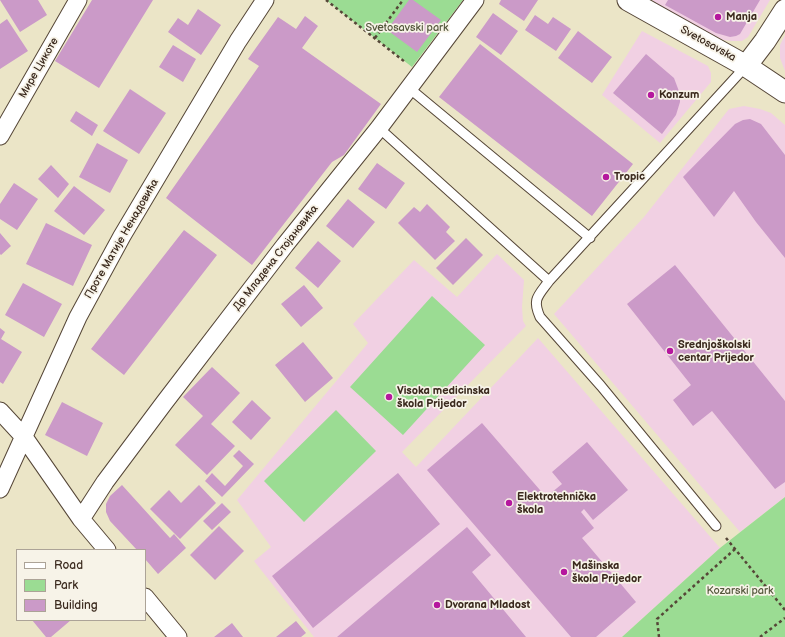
<!DOCTYPE html>
<meta charset="utf-8">
<style>
body{margin:0}
#map{position:relative;width:785px;height:637px;overflow:hidden;background:#ebe5c7;font-family:"Balsamiq Sans",sans-serif}
canvas{display:block}
.legend{position:absolute;left:16px;top:549px;width:130px;height:72px;box-sizing:border-box;background:#f7f3e8;border:1px solid #aca397;margin:0;padding:5px 7px;list-style:none;font-size:12px;color:#3b2a1e}
.legend li{display:flex;align-items:center;gap:8px;height:20px}
.legend b{width:20px;border:1px solid #aca397}
</style>
<div id="map">
<canvas width="785" height="637"></canvas>
<ul class="legend">
<li><b style="height:5px;background:#fff"></b>Road</li>
<li><b style="height:11px;background:#9bdc93"></b>Park</li>
<li><b style="height:11px;background:#cb9ac8"></b>Building</li>
</ul>
</div>
<script>
const g = document.querySelector('canvas').getContext('2d');
g.lineJoin = 'round';
function fill(path, color) { g.fillStyle = color; g.fill(path, 'evenodd'); }
function strokePath(path, color, width, dash) { g.strokeStyle = color; g.lineWidth = width; g.lineCap = dash ? 'butt' : 'round'; g.setLineDash(dash || []); g.stroke(path); }
function label(font, color, halo, rows, align = 'center') {
  g.font = font + ' "Balsamiq Sans",sans-serif'; g.lineWidth = 3.5; g.setLineDash([]); g.textBaseline = 'middle'; g.strokeStyle = halo; g.fillStyle = color; for (const [text, x, y, turn = 0] of rows) {
    g.save(); g.translate(x, y); g.rotate((+turn || 0) * Math.PI / 180); g.textAlign = isNaN(turn) ? turn : align; if (halo) g.strokeText(text, 0, 0); g.fillText(text, 0, 0); g.restore();
  }
}
fill(new Path2D(`
 M653,0H770L748,37L742,41H732L723,40L651,3Z
 M642,31L708,66L711,73V82L660,143L602,95Z
 M785,35V71L780,58V45Z
 M744,106L760,109L771,113L785,125V497L740,532L554,314L644,217L729,109Z
 M497,254L524,280L522,307L523,321L526,326L402,452L416,467L538,338L720,548L622,637H314L254,561L271,547L237,500L368,343L353,324L414,260L457,297Z`), '#f1d0e3');
fill(new Path2D(`
 M326,0H463L412,67Z
 M432,296L485,345L403,435L350,387Z
 M336,410L376,451L304,522L264,481Z
 M785,497V637H622L720,548Z`), '#9bdc93');
fill(new Path2D(`
 M0,0H38L47,15L20,32Z
 M92,0H153L99,88L55,61Z
 M409,0H413L441,20L417,52L387,30Z
 M501,0H538L524,21L499,4Z
 M668,0H760L740,34L736,36L730,37L716,33L665,5Z
 M198,9L221,25L201,55L168,32L178,18L188,25Z
 M493,13L518,31L501,55L476,37Z
 M535,15L548,24L553,17L571,29L556,51L525,30Z
 M305,16L318,26L302,48L381,104L344,155L332,162L252,265L166,198L259,66L248,59L278,17L296,29Z
 M7,19L28,51L0,69V24Z
 M578,31L612,57L592,83L558,58Z
 M480,44L633,164L592,216L439,97Z
 M173,45L196,59L183,82L159,67Z
 M646,54L674,78L680,94V102L676,115L662,134L613,93Z
 M130,89L166,113L139,154L103,131Z
 M76,111L98,125L92,136L70,121Z
 M750,119L761,124L785,155V258L756,222L734,191L714,217L683,177L735,124L743,120Z
 M97,143L128,160L110,193L79,177Z
 M377,163L405,183L386,209L358,189Z
 M51,165L69,184L58,198L38,179Z
 M14,183L38,199L17,230L0,219V204Z
 M74,186L105,210L84,235L54,211Z
 M348,199L375,222L353,248L326,226Z
 M427,204L450,227L446,232L455,241L435,260L398,223L414,207L420,212Z
 M46,223L92,245L73,286L26,264Z
 M184,230L217,255L124,375L91,349Z
 M0,233L11,246L1,255L0,254Z
 M466,238L483,255L453,285L436,268Z
 M318,241L341,261L318,288L295,268Z
 M675,265L785,401V482L775,489L712,411L693,426L673,400L691,385L627,304Z
 M23,283L62,304L44,337L5,315Z
 M304,285L323,308L301,327L281,304Z
 M0,328L5,332L1,339L22,352L3,384L0,382Z
 M303,342L333,378L305,402L275,365Z
 M212,367L240,393L211,424L235,446L207,475L175,445L203,416L183,397Z
 M252,400L271,418L251,440L232,422Z
 M62,402L103,423L87,456L45,435Z
 M482,423L546,497L562,484L552,472L587,442L628,490L593,520L584,509L581,512L594,528L582,538L636,602L596,637H571L427,470Z
 M239,450L254,464L222,497L205,481L212,473L225,486L243,466L233,456Z
 M398,473L440,524L313,628L272,576Z
 M122,485L170,538L174,534L186,548L158,574L145,559V550H137L110,521L106,512V504L110,496Z
 M199,485L216,503L180,539L150,509L169,490L181,503Z
 M222,503L231,512L212,530L203,521Z
 M219,526L244,551L215,580L190,555Z
 M467,527L491,555L472,572L526,637H337Z
 M32,620H71L51,637H46Z
 M296,621L306,633L301,637H276Z
 M232,623L243,637H214Z`), '#cb9ac8');
const service = new Path2D(`
 M409,88L590,238
 M379,128L549,281
 M716,526L601,386L540,317C532,299 538,296 549,281L746,66`);
const minor = new Path2D(`
 M0,136L78,0
 M0,411L24,437L81,519L107,550
 M0,489L78,317L122,236L238,41L265,0
 M81,519L105,482L164,403L285,245L379,128L475,0
 M145,597L178,637`);
const tertiary = new Path2D(`
 M628,0L746,66L785,92
 M746,66L765,41L785,10`);
strokePath(service, '#554637', 11);
strokePath(minor, '#554637', 19);
strokePath(tertiary, '#554637', 23);
strokePath(new Path2D(`
 M326,0L405,62
 M375,38L403,0
 M726,538L785,610
 M659,637L657,619L735,549
 M760,637L785,618`), '#554637', 2.5, [3, 3]);
strokePath(service, '#fff', 9);
strokePath(minor, '#fff', 17);
strokePath(tertiary, '#fff', 21);
for (const [x, y, r, color] of [
 [718,17,4,"#b5179e"],
 [651,95,4,"#b5179e"],
 [606,177,4,"#b5179e"],
 [670,351,4,"#b5179e"],
 [389,397,4,"#b5179e"],
 [509,503,4,"#b5179e"],
 [564,572,4,"#b5179e"],
 [437,605,4,"#b5179e"]
]) { const dot = new Path2D(); dot.arc(x, y, r, 0, 2 * Math.PI); g.fillStyle = color; g.fill(dot); strokePath(dot, '#f7f3e8', 1.5); }
label('bold 11px', '#3b2a1e', '#f7f3e8', [
 ["Manja",726,17],
 ["Konzum",659,95],
 ["Tropic",614,177],
 ["Srednjoškolski",678,345],
 ["centar Prijedor",678,358],
 ["Visoka medicinska",397,391],
 ["škola Prijedor",397,404],
 ["Elektrotehnička",517,497],
 ["škola",517,510],
 ["Mašinska",572,566],
 ["škola Prijedor",572,579],
 ["Dvorana Mladost",445,605]
], 'left');
label('11px', '#53563b', '#f7f3e8', [
 ["Svetosavski park",407,28],
 ["Kozarski park",740,591]
]);
label('11px', '#3b2a1e', '#f7f3e8', [
 ["Svetosavska",708,44,29],
 ["Мире Цикоте",39,68,-60],
 ["Проте Матије Ненадовића",122,239,-60],
 ["Др Младена Стојановића",276,258,-52]
]);
</script>
